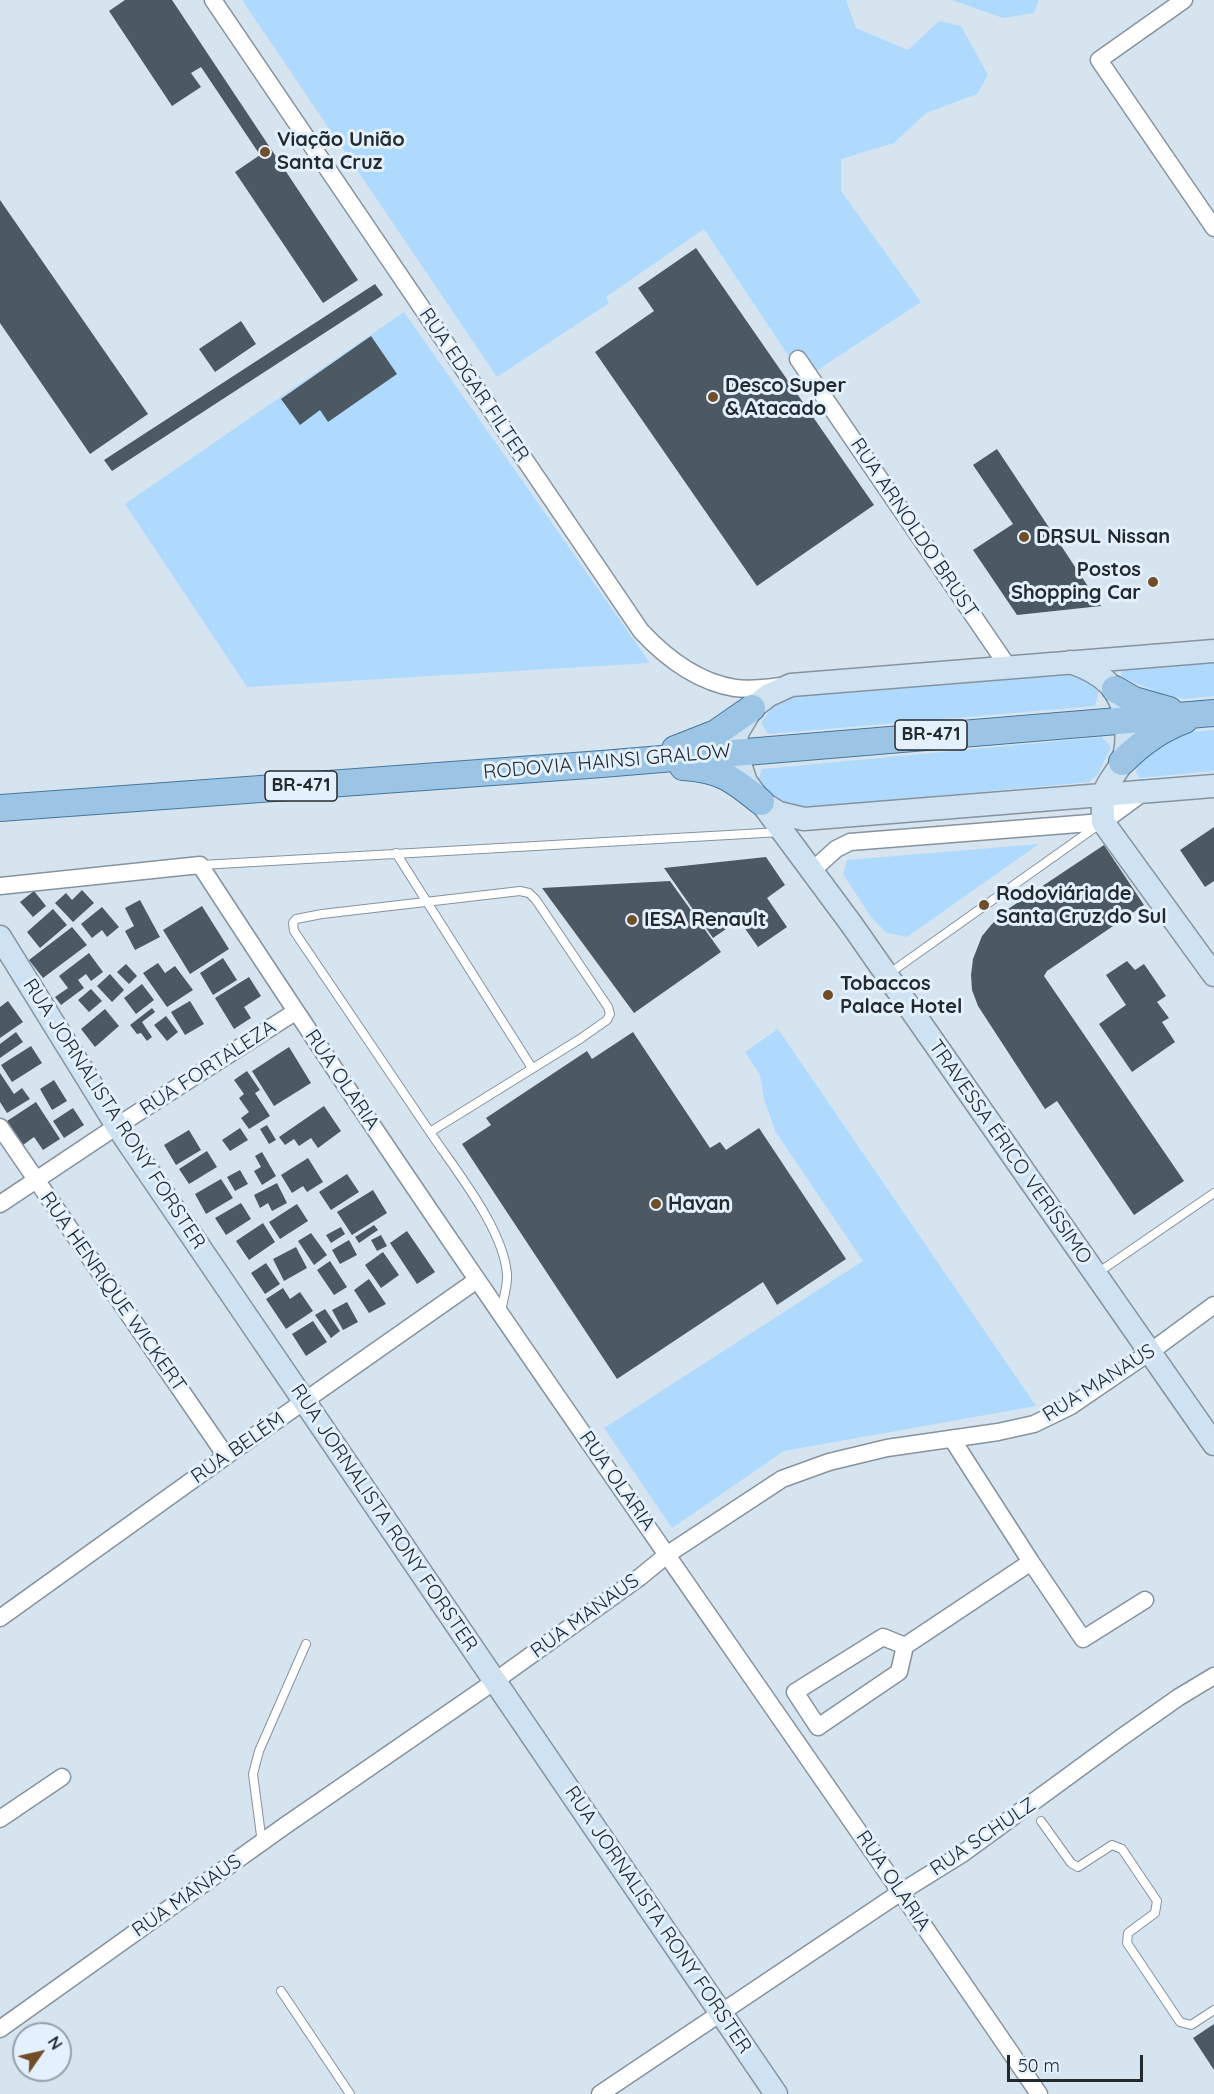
<!DOCTYPE html>
<meta charset="utf-8">
<style>
body{margin:0}
#map{position:relative;width:1214px;height:2094px;overflow:hidden;background:#d6e4f0;font-family:Quicksand,sans-serif}
canvas{display:block}
.north{position:absolute;left:12px;top:2022px;width:60px;height:60px;box-sizing:border-box;background:#e3f1fe;border:2px solid #97a1aa;border-radius:50%;rotate:56deg;font-size:16px;font-weight:700;line-height:24px;text-align:center;color:#24292d}
.north::after{content:'';display:block;margin:auto;width:21px;height:27px;background:#714d28;clip-path:polygon(50% 0,100% 100%,50% 72%,0 100%)}
.scale{position:absolute;left:1007px;top:2055px;width:136px;height:27px;box-sizing:border-box;border:3px solid #24292d;border-top:0;padding-left:8px;font-size:18px;line-height:21px;white-space:nowrap;color:#24292d;-webkit-text-stroke:4px #e3f1fe;paint-order:stroke}
</style>
<div id="map">
<canvas width="1214" height="2094"></canvas>
<div class="north">N</div>
<div class="scale">50 m</div>
</div>
<script>
const g = document.querySelector('canvas').getContext('2d');
g.lineJoin = 'round';
function fill(path, color) { g.fillStyle = color; g.fill(path, 'evenodd'); }
function strokePath(path, color, width, dash) { g.strokeStyle = color; g.lineWidth = width; g.lineCap = dash ? 'butt' : 'round'; g.setLineDash(dash || []); g.stroke(path); }
function label(font, color, halo, rows, align = 'center') {
  g.font = font + ' Quicksand,sans-serif'; g.lineWidth = 6; g.setLineDash([]); g.textBaseline = 'middle'; g.strokeStyle = halo; g.fillStyle = color; for (const [text, x, y, turn = 0] of rows) {
    g.save(); g.translate(x, y); g.rotate((+turn || 0) * Math.PI / 180); g.textAlign = isNaN(turn) ? turn : align; if (halo) g.strokeText(text, 0, 0); g.fillText(text, 0, 0); g.restore();
  }
}
fill(new Path2D(`
 M242,0H846L856,28L908,50L939,21L961,26L988,75L977,94L926,113L894,143L841,159V191L921,302L804,379L704,229L606,297L609,303L497,377Z
 M952,0H1039L1034,13L1003,18Z
 M404,312L650,663L247,687L125,504Z
 M1214,662V696L1183,699L1157,692L1122,677L1121,670Z
 M1067,673L1084,679L1099,692L1095,706L768,734L761,723L772,708L791,697Z
 M1214,730V771L1140,778L1136,772L1139,762L1146,750L1188,732Z
 M1102,737L1111,747L1098,774L1089,782L794,809L775,801L758,780L762,769Z
 M1039,844L907,937L887,933L871,917L843,874L847,860Z
 M778,1029L1036,1406L784,1451L672,1528L604,1428L863,1261L775,1131L764,1099L760,1075L745,1052Z`), '#afdafe');
fill(new Path2D(`
 M125,0H172L358,280L323,303L235,172L260,155L201,67L191,73L201,87L172,106L109,11Z
 M0,200L148,414L90,454L0,323Z
 M696,248L874,505L757,586L595,352L654,311L638,288Z
 M375,284L383,295L112,471L104,460Z
 M241,321L256,344L215,372L199,349Z
 M371,336L397,374L328,422L320,410L300,425L281,399Z
 M997,449L1101,606L1017,615L973,550L1013,524L973,465Z
 M1214,827V881L1205,887L1180,850Z
 M1104,845L1144,905L1047,971L1044,976L1184,1181L1134,1215L1057,1101L1045,1109L978,1006L972,990L971,975L973,959L982,936L992,924L1005,911Z
 M766,857L785,885L767,898L787,927L758,947L739,920L713,938L664,868Z
 M670,881L721,952L634,1013L542,888Z
 M82,890L94,903L73,922L55,903L66,893L72,900Z
 M34,891L46,906L33,917L20,902Z
 M140,900L160,937L135,950L125,931L134,926L125,908Z
 M202,906L229,949L190,974L163,930Z
 M102,907L119,927L107,937L102,930L92,938L81,924Z
 M53,909L67,925L40,948L27,932Z
 M72,927L87,945L43,978L29,960Z
 M89,953L103,972L91,981L86,974L78,980L84,988L61,1005L55,997L68,988L59,976Z
 M223,958L237,980L213,995L200,973Z
 M1127,961L1135,970L1144,964L1166,996L1157,1002L1169,1018L1162,1022L1175,1042L1132,1072L1099,1024L1126,1005L1106,975Z
 M158,963L165,973L175,966L193,990L167,1007L143,973Z
 M126,964L137,976L129,984L117,972Z
 M110,974L124,990L112,1002L97,986Z
 M249,977L261,996L244,1007L251,1018L234,1029L215,998Z
 M142,984L154,1000L136,1014L124,998Z
 M91,989L102,1001L89,1012L78,1000Z
 M8,1001L23,1022L0,1038V1007Z
 M190,1001L204,1024L185,1035L171,1012Z
 M152,1008L155,1012L142,1022L152,1037L147,1041L141,1033L137,1034L130,1025Z
 M105,1009L119,1026L95,1047L81,1029Z
 M166,1016L178,1032L167,1041L154,1025Z
 M16,1032L23,1042L0,1058V1044Z
 M633,1032L710,1148L720,1142L726,1150L759,1128L846,1259L777,1305L763,1282L617,1379L462,1144L491,1125L486,1118L587,1051L592,1059Z
 M31,1046L42,1063L12,1082L1,1065Z
 M289,1047L311,1083L274,1106L252,1071Z
 M247,1071L260,1090L255,1093L270,1116L249,1129L241,1118L249,1112L239,1098L244,1094L234,1080Z
 M0,1073L14,1094L22,1088L30,1099L7,1113L0,1102Z
 M54,1080L67,1101L52,1110L40,1089Z
 M36,1102L60,1139L43,1150L34,1137L23,1145L7,1121Z
 M324,1106L341,1131L318,1148L311,1138L299,1146L294,1139L285,1145L279,1137Z
 M73,1108L84,1125L64,1138L53,1121Z
 M267,1125L276,1140L269,1144L260,1129Z
 M240,1128L248,1140L230,1151L222,1140Z
 M189,1130L201,1150L176,1165L164,1145Z
 M207,1151L217,1167L189,1184L179,1169Z
 M262,1152L276,1176L262,1185L254,1171L261,1167L255,1156Z
 M308,1158L323,1182L307,1192L303,1186L292,1193L281,1175Z
 M240,1170L248,1184L235,1191L227,1177Z
 M347,1174L359,1192L331,1210L319,1192Z
 M221,1179L233,1198L206,1214L195,1194Z
 M277,1183L287,1203L272,1211L268,1203L260,1208L254,1195Z
 M373,1190L387,1213L352,1235L337,1212Z
 M241,1203L251,1219L226,1235L215,1218Z
 M297,1204L308,1221L280,1239L269,1222Z
 M263,1223L275,1242L249,1260L236,1241Z
 M374,1225L378,1230L359,1243L355,1237Z
 M341,1227L345,1234L331,1243L326,1235Z
 M407,1231L435,1272L417,1284L390,1243Z
 M311,1233L327,1255L314,1265L298,1241Z
 M381,1235L387,1246L377,1251L371,1240Z
 M349,1240L357,1255L340,1264L332,1250Z
 M296,1247L307,1268L284,1281L273,1259Z
 M383,1252L399,1275L381,1288L365,1265Z
 M330,1261L347,1287L334,1295L317,1270Z
 M266,1263L280,1284L265,1294L251,1273Z
 M369,1279L386,1304L369,1313L354,1290Z
 M283,1288L290,1299L300,1292L313,1311L286,1329L266,1299Z
 M347,1302L358,1322L343,1330L332,1310Z
 M325,1309L340,1331L331,1338L315,1315Z
 M313,1321L327,1342L306,1356L292,1334Z
 M1214,2024V2070L1193,2038Z`), '#4c5862');
const lane = new Path2D(`
 M396,853L532,1068
 M201,865L781,832
 M520,891L529,893L536,900L608,1007L610,1014L607,1020L580,1039L430,1132L294,931L293,923L296,919L322,914Z
 M887,975L1097,826
 M430,1132C456,1171 503,1228 507,1274C508,1286 503,1300 501,1311
 M1096,1274L1214,1193
 M1041,1821L1071,1863L1078,1867L1112,1845L1122,1849L1157,1901L1155,1913L1128,1933L1127,1943L1180,2022L1191,2025L1214,2010
 M262,1843L253,1774L259,1751L306,1644
 M281,1991L350,2094`);
const street = new Path2D(`
 M213,0L641,631C666,658 698,682 735,688C749,690 766,688 781,686
 M1184,0L1099,60L1214,228
 M798,359L1009,668
 M813,870L836,849L850,842L1103,822L1145,791
 M0,886L200,865C470,1281 760,1684 1039,2094
 M0,1127L226,1456
 M0,1204L117,1126L295,1012
 M952,1439L1031,1562L1083,1639L1145,1600
 M0,1618L226,1456L477,1280
 M905,1646L883,1637L795,1692L818,1727L899,1672L905,1646L1031,1562
 M0,1819L62,1777
 M0,2029L286,1825L495,1681L640,1577L668,1554L782,1479L829,1462L887,1448L998,1432L1034,1424L1071,1406L1150,1352L1214,1305
 M600,2094L901,1892L962,1854L1122,1737L1179,1697L1214,1676`);
const secondary = new Path2D(`
 M1214,651C1073,661 932,675 791,685L769,695L752,708L737,733L736,752L746,782L852,925L1214,1444
 M1070,662C1103,673 1123,689 1126,726C1127,738 1127,751 1122,762C1117,773 1106,783 1104,794C1102,803 1103,813 1103,822L1214,975
 M763,803L779,813L804,819L1214,786
 M0,937L117,1126L776,2094`);
const primary = new Path2D(`
 M1115,689L1134,700L1169,710
 M675,749L716,733L752,708
 M1122,762C1141,743 1160,729 1185,720
 M683,767C720,769 733,779 761,802
 M0,808L602,764L1214,713`);
strokePath(lane, '#86939e', 10);
strokePath(street, '#86939e', 19);
strokePath(secondary, '#86939e', 25);
strokePath(primary, '#477599', 28);
strokePath(lane, '#fff', 8);
strokePath(street, '#fff', 16);
strokePath(secondary, '#cee2f2', 22);
strokePath(primary, '#9cc5e5', 26);
for (const [x, y, r, color] of [
 [265,152,6,"#714d28"],
 [713,397,6,"#714d28"],
 [1024,537,6,"#714d28"],
 [1153,582,6,"#714d28"],
 [984,905,6,"#714d28"],
 [632,920,6,"#714d28"],
 [828,995,6,"#714d28"],
 [656,1204,6,"#714d28"]
]) { const dot = new Path2D(); dot.arc(x, y, r, 0, 2 * Math.PI); g.fillStyle = color; g.fill(dot); strokePath(dot, '#e3f1fe', 2); }
for (const [x, y, w] of [
 [931,735,72],
 [301,786,72]
]) { const box = new Path2D(); box.roundRect(x - w / 2, y - 15, w, 30, 4.5); g.fillStyle = '#e3f1fe'; g.fill(box); strokePath(box, '#24292d', 1.5); }
label('bold 18px', '#24292d', null, [
 ["BR-471",931,735],
 ["BR-471",301,786]
]);
label('bold 20px', '#24292d', '#e3f1fe', [
 ["Viação União",277,140],
 ["Santa Cruz",277,163],
 ["Desco Super",725,386],
 ["& Atacado",725,409],
 ["DRSUL Nissan",1036,537],
 ["Postos",1141,570,"right"],
 ["Shopping Car",1141,593,"right"],
 ["Rodoviária de",996,894],
 ["Santa Cruz do Sul",996,917],
 ["IESA Renault",644,920],
 ["Tobaccos",840,984],
 ["Palace Hotel",840,1007],
 ["Havan",668,1204]
], 'left');
label('20px', '#24292d', '#e3f1fe', [
 ["RUA EDGAR FILTER",474,385,56],
 ["RUA ARNOLDO BRUST",914,528,56],
 ["RODOVIA HAINSI GRALOW",607,762,-5],
 ["RUA FORTALEZA",208,1068,-33],
 ["RUA OLARIA",342,1080,56],
 ["RUA JORNALISTA RONY FORSTER",114,1114,57],
 ["TRAVESSA ÉRICO VERÍSSIMO",1010,1152,55],
 ["RUA HENRIQUE WICKERT",113,1292,55],
 ["RUA MANAUS",1099,1383,-32],
 ["RUA BELÉM",238,1448,-35],
 ["RUA OLARIA",617,1481,55],
 ["RUA JORNALISTA RONY FORSTER",384,1518,56],
 ["RUA MANAUS",585,1616,-36],
 ["RUA SCHULZ",983,1837,-34],
 ["RUA OLARIA",893,1881,56],
 ["RUA MANAUS",187,1896,-35],
 ["RUA JORNALISTA RONY FORSTER",658,1920,56]
]);
</script>
